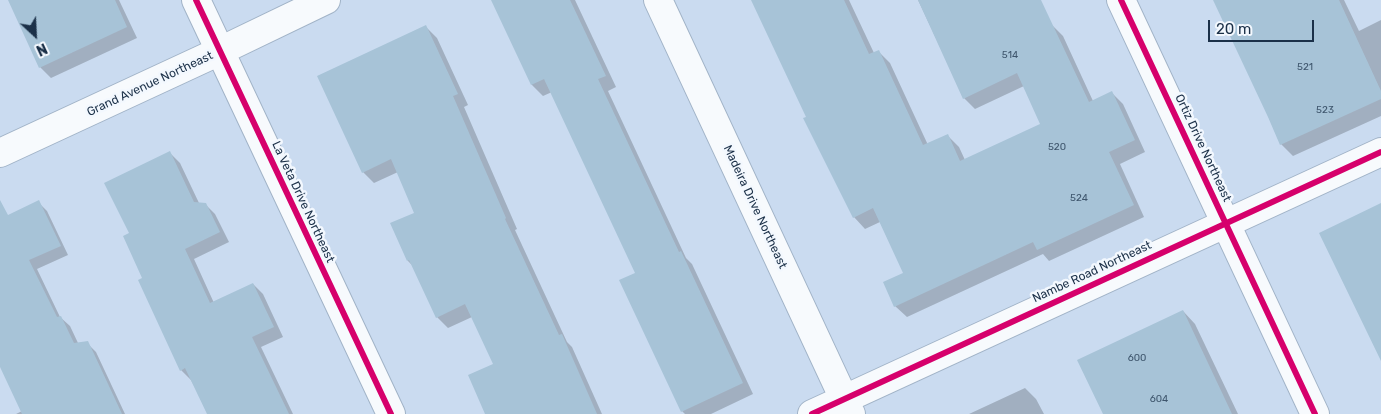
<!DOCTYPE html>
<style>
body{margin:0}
#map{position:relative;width:1381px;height:414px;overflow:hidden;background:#cadbf0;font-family:Rubik,sans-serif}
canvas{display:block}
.north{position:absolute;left:10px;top:10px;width:50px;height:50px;-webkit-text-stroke:4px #f3f8fe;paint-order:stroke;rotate:155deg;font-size:14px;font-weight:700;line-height:20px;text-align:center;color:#1b3048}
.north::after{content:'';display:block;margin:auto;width:18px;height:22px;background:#1b3048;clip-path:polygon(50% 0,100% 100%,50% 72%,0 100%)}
.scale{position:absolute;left:1208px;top:20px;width:106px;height:22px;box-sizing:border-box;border:2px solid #1b3048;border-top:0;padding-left:6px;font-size:15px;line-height:18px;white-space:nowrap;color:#1b3048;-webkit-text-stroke:4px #f3f8fe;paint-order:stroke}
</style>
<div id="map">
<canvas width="1381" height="414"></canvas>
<div class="north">N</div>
<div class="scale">20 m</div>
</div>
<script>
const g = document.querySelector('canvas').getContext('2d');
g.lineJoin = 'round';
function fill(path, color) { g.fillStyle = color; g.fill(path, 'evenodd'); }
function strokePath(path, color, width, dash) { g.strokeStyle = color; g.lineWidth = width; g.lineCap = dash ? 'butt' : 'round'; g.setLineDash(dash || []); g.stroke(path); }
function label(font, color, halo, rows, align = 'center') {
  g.font = font + ' Rubik,sans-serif'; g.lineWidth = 5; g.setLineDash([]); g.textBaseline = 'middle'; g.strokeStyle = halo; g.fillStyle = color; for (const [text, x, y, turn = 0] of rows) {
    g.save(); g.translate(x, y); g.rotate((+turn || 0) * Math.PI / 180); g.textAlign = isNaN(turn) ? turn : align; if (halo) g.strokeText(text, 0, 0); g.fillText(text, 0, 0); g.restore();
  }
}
fill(new Path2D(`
 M9,0H119L137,38L51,78L40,67Z
 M493,0H575L616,87L608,91L686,258L692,264L753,394L711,414H685L682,411L636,273L552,92L543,96L532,85Z
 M753,0H849L874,53L878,51L890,63L928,145L947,135L959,147L965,160L1042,125L1024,86L975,109L964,98L918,0H1040L1051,24L1063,36L1093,101L1112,93L1123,104L1145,152L1120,164L1144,217L1049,261L1043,254L907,317L895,306L904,273L880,222L865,229L854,217Z
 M1215,0H1344L1359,31L1381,20V116L1293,156L1281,144Z
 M426,27L437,38L468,105L464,107L517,229L515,230L567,342L572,347L602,414H487L495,365L472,317L448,328L437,317L413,266L408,261L415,213L398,172L374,183L363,172Z
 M170,153L180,163L199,203L205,204L215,214L229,242L194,259L214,303L253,284L263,294L283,337L261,347L293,414H209L191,380L181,370L144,278L130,234Z
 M38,202L47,211L68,255L37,269L60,317L70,326L78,343H87L96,352L125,414H16L22,411L0,364V220Z
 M1183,311L1195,324L1238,414H1104Z
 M1025,388L1036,399L1044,414H969Z`), '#0003');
fill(new Path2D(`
 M8,0H115L127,27L39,68Z
 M491,0H570L606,76L598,79L679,252L681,251L743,383L681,412L619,280L635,273L544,79L531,85Z
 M751,0H844L869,54L879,50L923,145L948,134L960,161L1040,124L1017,73L963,99L918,0H1041L1089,102L1112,91L1135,140L1109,152L1134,205L1037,250L1033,242L894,307L883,282L903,273L873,208L853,218L803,118L806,117Z
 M1213,0H1339L1381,91V99L1280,145L1268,117Z
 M426,25L458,94L453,96L506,218L505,219L559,335L562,334L597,414H485L468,375L493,364L465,304L436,318L409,260L407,261L390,223L414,213L391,159L362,173L317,76Z
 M170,151L194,202L206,203L220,232L185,249L210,303L253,283L274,327L252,337L289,414H207L185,368L180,371L138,280L142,278L123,236L129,233L104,183Z
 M0,200L8,215L39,200L61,246L29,260L57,317L61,316L74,343L88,341L122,414H22L0,367Z
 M1381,203V361L1319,233Z
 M1183,310L1232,414H1103L1077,360Z`), '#a7c3d7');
const minor = new Path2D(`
 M196,0L391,414
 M658,0L851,414
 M1121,0L1315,414
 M0,153L220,51L326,0
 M812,414L1381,152`);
strokePath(minor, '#a1b3c7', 30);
strokePath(minor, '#f7fafd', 28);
strokePath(new Path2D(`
 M196,0L391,414
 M1121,0L1315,414
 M812,414L1381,152`), '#d6006c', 6);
label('10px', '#3e556c', null, [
 ["514",1010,55],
 ["521",1305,67],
 ["523",1325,110],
 ["520",1057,147],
 ["524",1079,198],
 ["600",1137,358],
 ["604",1159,399]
]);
label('12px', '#1b3048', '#f3f8fe', [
 ["Grand Avenue Northeast",150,84,-25],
 ["Ortiz Drive Northeast",1203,148,65],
 ["La Veta Drive Northeast",303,202,65],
 ["Madeira Drive Northeast",755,207,65],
 ["Nambe Road Northeast",1092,272,-25]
]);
</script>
